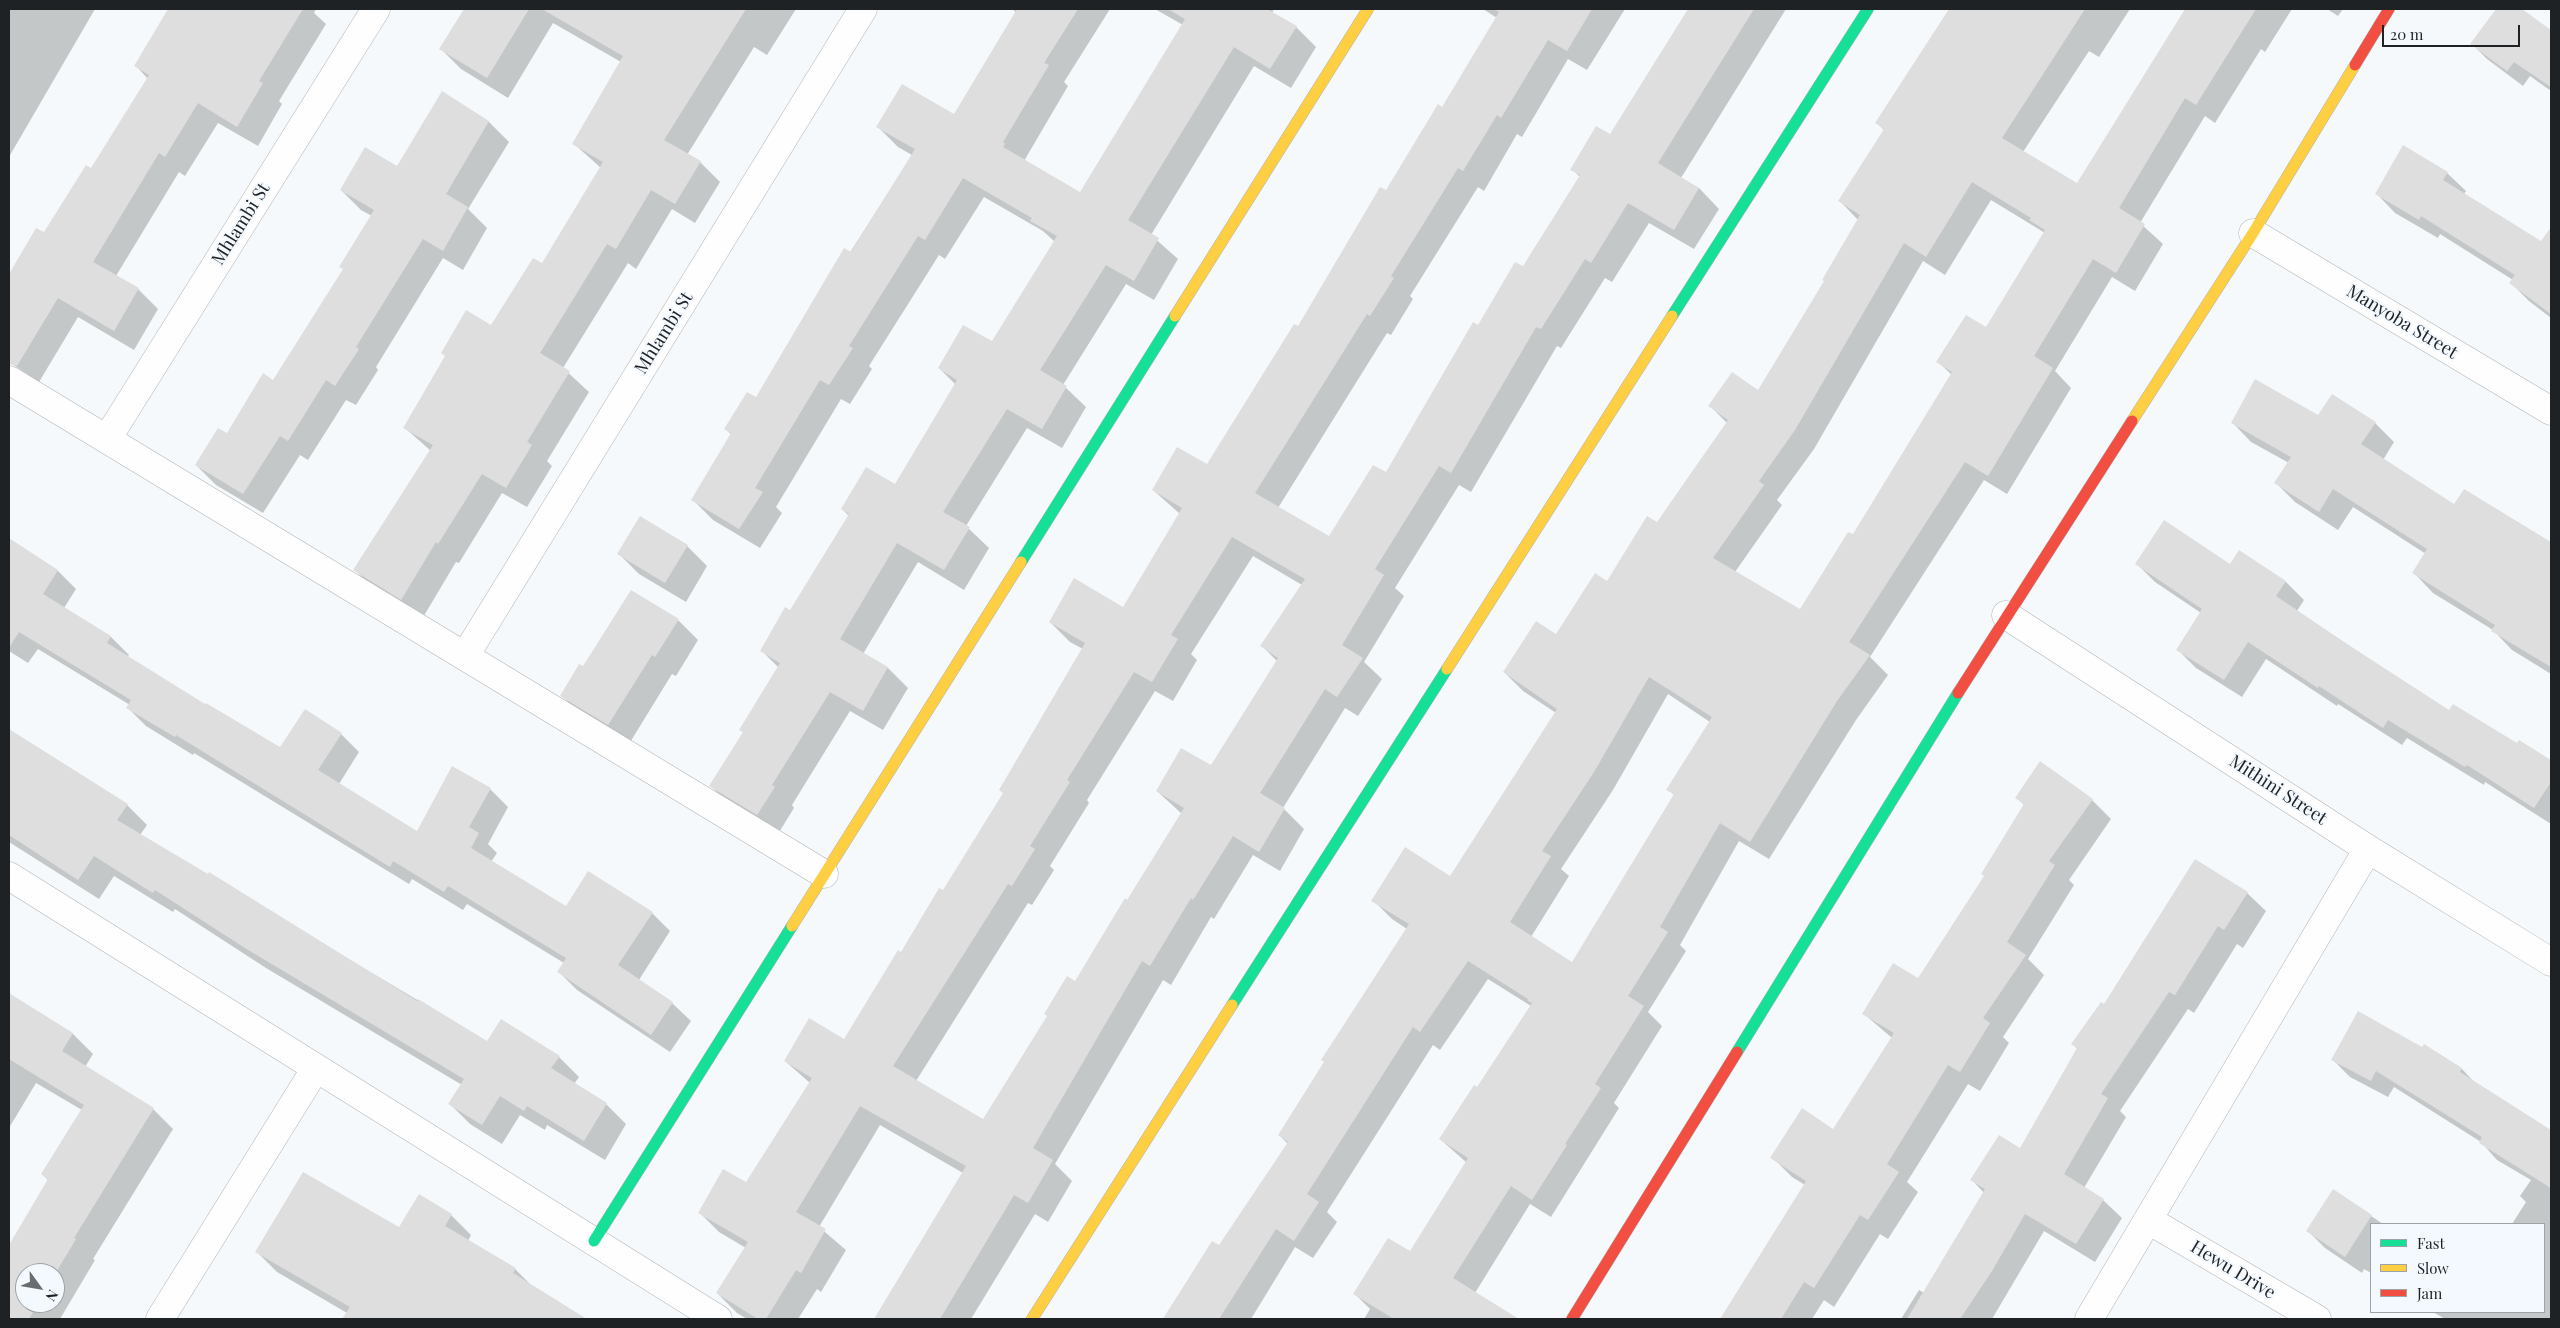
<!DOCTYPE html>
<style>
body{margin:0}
#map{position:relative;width:2560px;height:1328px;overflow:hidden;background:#f6f9fb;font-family:"Playfair Display",serif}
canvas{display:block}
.frame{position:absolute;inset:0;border:10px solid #1e2225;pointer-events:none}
.legend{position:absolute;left:2370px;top:1223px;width:175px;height:90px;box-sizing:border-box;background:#f3f9fe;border:1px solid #9ea3a7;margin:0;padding:6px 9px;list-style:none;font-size:15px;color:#1e2225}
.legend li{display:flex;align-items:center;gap:10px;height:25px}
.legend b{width:25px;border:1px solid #9ea3a7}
.north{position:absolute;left:15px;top:1263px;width:50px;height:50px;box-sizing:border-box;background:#f3f9fe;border:1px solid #9ea3a7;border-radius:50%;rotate:122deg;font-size:14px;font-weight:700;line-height:20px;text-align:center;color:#1e2225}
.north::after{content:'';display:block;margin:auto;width:18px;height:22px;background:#6a6d70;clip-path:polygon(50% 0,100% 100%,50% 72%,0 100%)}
.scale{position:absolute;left:2382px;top:25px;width:138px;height:22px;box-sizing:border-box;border:2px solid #1e2225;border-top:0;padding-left:6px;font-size:15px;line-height:18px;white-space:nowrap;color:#1e2225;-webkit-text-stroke:4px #f3f9fe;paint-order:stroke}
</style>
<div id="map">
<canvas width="2560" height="1328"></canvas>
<div class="frame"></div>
<ul class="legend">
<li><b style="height:6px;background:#16e098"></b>Fast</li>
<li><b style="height:6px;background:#ffcf43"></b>Slow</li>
<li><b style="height:6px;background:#f24e42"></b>Jam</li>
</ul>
<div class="north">N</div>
<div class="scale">20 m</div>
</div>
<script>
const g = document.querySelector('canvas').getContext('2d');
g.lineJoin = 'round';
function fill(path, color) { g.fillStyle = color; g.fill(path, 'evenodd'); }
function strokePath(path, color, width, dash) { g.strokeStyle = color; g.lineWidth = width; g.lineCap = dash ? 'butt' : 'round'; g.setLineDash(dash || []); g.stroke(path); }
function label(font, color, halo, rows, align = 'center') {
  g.font = font + ' "Playfair Display",serif'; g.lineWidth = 4; g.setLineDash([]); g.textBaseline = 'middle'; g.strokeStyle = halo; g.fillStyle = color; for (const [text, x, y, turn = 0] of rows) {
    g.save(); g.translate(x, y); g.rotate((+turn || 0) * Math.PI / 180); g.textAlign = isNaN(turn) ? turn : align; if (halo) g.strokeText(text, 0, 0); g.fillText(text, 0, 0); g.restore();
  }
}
fill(new Path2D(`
 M9,9H95L9,157Z
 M169,9H316L314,13L326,24L279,101L282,104L258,146L218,123L185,176L179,172L116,276L138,289L158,309L134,350L78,317L39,382L9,362V277L36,230L44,234L91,170L148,79L136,66Z
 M465,9H627L677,44L699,9H796L767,55L754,47L687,155L700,162L720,182L695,223L672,209L636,269L628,263L563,368L589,392L547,461L552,466L527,507L502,493L459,563L456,562L422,619L375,590L355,570L431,451L405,428L542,265L601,168L573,143L621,62L553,23L508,98L461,69L441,49Z
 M1013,9H1110L1064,82L1068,86L1024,161L1080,194L1183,25L1155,9H1274L1272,13L1296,27L1316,47L1291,88L1254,66L1151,235L1178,259L1154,300L1126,284L1063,385L1086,407L1062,448L1027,428L966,526L989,548L964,590L918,562L863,654L888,668L908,688L883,730L850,711L792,805L794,808L778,834L731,806L711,786L744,733L741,730L779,668L761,650L790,611L849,516L842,509L895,485L956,385L939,368L992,343L1055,242L1043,231L984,197L945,259L939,255L869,366L872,369L850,404L841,399L776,507L782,513L760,548L713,520L693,500L732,435L725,429L757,399L912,155L898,147L878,127L954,116L1016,13Z
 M1483,9H1625L1587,70L1568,59L1522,137L1517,134L1484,191L1478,187L1410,296L1413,299L1391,335L1387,333L1278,508L1329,538L1386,474L1478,326L1523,268L1580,177L1572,169L1610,136L1689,9H1786L1681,178L1699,188L1719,209L1694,249L1649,223L1612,282L1605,278L1561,348L1557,346L1471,492L1459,485L1395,588L1404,596L1364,662L1382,679L1358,716L1345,708L1283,808L1304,829L1280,871L1253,855L1214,919L1211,917L1171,985L1163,980L1055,1164L1072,1181L1048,1222L1035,1214L971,1319H875L963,1173L880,1125L819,1227L846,1250L821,1292L817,1289L798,1319H747L737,1313L717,1293L746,1248L719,1232L699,1212L747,1184L810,1083L785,1061L845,1041L943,891L1004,793L1083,649L1070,642L1050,622L1123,608L1180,514L1153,490L1207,466L1443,108L1497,18ZM1253,556L1302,585L1262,646L1277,661L1211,767L1157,791L1182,814L1076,983L983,1120L916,1081L1028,903L1032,905L1054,870L1050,866L1089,803L1087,800L1155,691L1173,701L1197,660L1191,654Z
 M1950,9H2130L2099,57L2089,51L2023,152L2078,185L2177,50L2202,9H2292L2265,52L2261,49L2215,123L2205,116L2140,223L2163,244L2135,291L2112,277L2055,371L2071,388L2007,494L1984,480L1870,657L1888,675L1856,720L1769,859L1739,841L1680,945L1686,951L1648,1012L1662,1026L1614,1103L1619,1108L1551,1217L1530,1204L1475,1293L1502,1319H1364L1370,1309L1355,1294L1410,1253L1467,1163L1440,1139L1478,1089L1531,1006L1488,979L1440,1050L1433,1045L1327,1212L1337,1222L1313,1258L1295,1247L1251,1319H1163L1212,1243L1219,1247L1288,1144L1279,1135L1407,929L1392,919L1373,900L1450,877L1556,713L1523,691L1504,672L1556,635L1607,583L1657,524L1728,424L1710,406L1758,392L1825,281L1858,220L1840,201L1884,130L1877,123ZM1991,200L2045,233L1987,329L1938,362L1952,375L1853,536L1800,611L1735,572L1782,505L1777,500L1814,449L1923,261L1945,275ZM1668,694L1710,722L1668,789L1675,796L1573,963L1531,937L1569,876L1561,869L1613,790Z
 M2327,9H2343L2338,16Z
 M2497,9H2520L2551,34V91L2530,76L2523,86L2487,59L2472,44Z
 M442,93L489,122L509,142L468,209L487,228L463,270L443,258L376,367L378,370L356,405L346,400L308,460L300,455L263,513L216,485L196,465L227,435L274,381L344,269L372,216L361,210L341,190L397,167Z
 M2447,173L2466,191L2464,194L2541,243L2551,231V318L2529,301L2511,283L2513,280L2440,234L2438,238L2395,213L2377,194Z
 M2319,417L2375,423L2394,442L2383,460L2455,506L2464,491L2551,544V674L2512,650L2493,630L2433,593L2414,573L2426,554L2353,507L2338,530L2295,502L2276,483L2289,463L2251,442L2232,422Z
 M9,540L58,571L76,589L64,608L111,637L129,655L127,657L205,706L280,749L341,734L359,752L339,784L418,832L490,789L508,807L488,844L497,853L491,862L566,908L652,913L670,931L639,980L672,1003L691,1021L670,1052L577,990L559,972L564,963L467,904L463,910L412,879L409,884L194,753L193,755L146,726L128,708L130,705L38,649L28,663L9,651Z
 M687,546L707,566L686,602L639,574L619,554Z
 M2137,564L2231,566L2286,582L2304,600L2297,611L2449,712L2518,745L2520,742L2551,762V824L2485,782L2484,785L2407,738L2402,745L2338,704L2337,706L2266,659L2242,697L2196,668L2178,650L2201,613L2155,582Z
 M678,620L698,640L676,676L672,674L629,744L581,715L561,695Z
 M9,736L127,805L147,825L140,835L488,1042L559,1057L579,1077L574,1084L606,1104L626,1124L605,1160L547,1125L545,1130L520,1115L502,1144L470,1124L450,1104L462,1085L266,968L175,909L173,912L114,876L99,899L9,842Z
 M2017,798L2092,800L2111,819L2069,880L2074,885L2028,959L2044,975L2003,1037L2009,1043L1980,1091L1968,1084L1907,1182L1918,1192L1888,1239L1880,1234L1834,1307L1824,1300L1812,1319H1722L1805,1185L1792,1177L1772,1157L1834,1131L1892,1038L1864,1014L1918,980L1985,877L2025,806Z
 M2247,893L2266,911L2243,948L2237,944L2194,1013L2188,1009L2120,1111L2126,1117L2084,1188L2103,1200L2122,1218L2095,1262L2044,1231L1992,1319H1901L1919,1290L1924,1293L1984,1193L1972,1180L2020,1149L2078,1050L2073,1044L2105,1006Z
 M10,996L73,1034L93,1054L85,1067L153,1109L173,1129L93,1259L95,1260L60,1319H9V1247L48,1180L42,1174L82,1110L36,1083L9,1128ZM25,1273H55V1303H25Z
 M2425,1046L2462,1069L2477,1085L2551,1131V1319H2445L2433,1312H2544V1224H2512L2526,1202L2520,1196L2531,1180L2497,1160L2481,1142L2394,1087L2388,1097L2350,1077L2333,1060L2423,1049Z
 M2334,1191L2383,1224H2371V1273L2364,1269L2362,1273L2325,1248L2308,1231Z
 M420,1196L451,1215L471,1235L468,1241L515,1269L531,1285L582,1319H344L347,1313L277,1272L257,1252L399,1229Z`), '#0003');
fill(new Path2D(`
 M168,9H303L259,81L263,83L237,127L198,103L165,157L159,153L93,262L139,288L114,331L58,298L17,366L9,364V274L36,228L44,232L86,165L91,168L149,75L134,66Z
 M464,9H529L487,78L439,49Z
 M542,9H746L664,140L701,161L675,204L651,190L616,249L607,244L540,353L570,371L527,442L532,445L506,488L482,474L438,544L436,542L401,600L353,570L433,445L403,428L445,356L441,353L466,310L491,325L533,258L542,263L603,162L572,144L623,56Z
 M1017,9H1078L1044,63L1049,65L1003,142L1005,144L1003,147L1080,192L1185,19L1168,9H1267L1297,26L1270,69L1234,47L1128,220L1159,238L1134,281L1106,265L1040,370L1067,386L1042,429L1007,409L943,512L970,527L944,570L897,543L840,639L888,667L863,711L830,692L772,785L775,787L757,815L709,786L743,732L739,730L780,663L760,651L785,607L790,610L849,514L841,509L866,467L895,484L957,380L938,368L963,325L992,341L1057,236L1030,221L1032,218L963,178L925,240L918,236L849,346L853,348L829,385L820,380L755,488L763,492L739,529L691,500L731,433L724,429L747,392L756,397L844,248L851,252L915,149L876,127L902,84L954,114Z
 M1494,9H1592L1567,51L1548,40L1501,118L1497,115L1463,171L1458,168L1391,276L1394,278L1370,316L1367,314L1255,493L1329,536L1373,465L1386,472L1473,322L1478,325L1515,262L1523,266L1580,175L1570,170L1596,126L1610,134L1688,9H1754L1658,163L1699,188L1674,230L1628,203L1591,263L1585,259L1541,329L1536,327L1451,473L1439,466L1375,569L1384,575L1342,645L1363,658L1337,697L1325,689L1260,793L1285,808L1259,852L1233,836L1193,900L1191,898L1150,966L1142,961L1033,1148L1053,1160L1028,1203L1014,1195L940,1319H874L966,1166L860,1106L796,1212L826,1229L801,1273L796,1270L766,1319H758L716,1293L748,1242L698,1213L723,1169L746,1182L812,1078L784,1061L809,1018L844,1039L898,950L901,952L939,888L943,890L1003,793L999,790L1085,643L1049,622L1074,578L1123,607L1182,508L1152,490L1177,447L1207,464L1294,324L1298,326L1380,187L1386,190L1438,104L1442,107L1499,12ZM1232,537L1305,579L1260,646L1278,658L1211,765L1181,748L1156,791L1184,808L1127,900L1125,898L1075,981L1067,976L1044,1014L1047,1016L983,1119L893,1066L1008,884L1012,886L1035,849L1030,846L1070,782L1067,780L1134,672L1152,682L1178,639L1171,635Z
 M1949,9H2085L2002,138L2077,183L2185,9H2256L2196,105L2185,98L2119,208L2145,224L2116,273L2093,259L2034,356L2053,368L1988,476L1965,462L1849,642L1870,655L1837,701L1750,842L1720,823L1660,927L1668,932L1628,996L1644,1006L1595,1084L1601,1088L1565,1144L1567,1145L1532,1200L1511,1186L1453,1278L1519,1319H1394L1353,1294L1388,1238L1410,1251L1468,1158L1439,1139L1474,1085L1477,1087L1532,1003L1527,1000L1528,999L1468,961L1420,1032L1413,1027L1307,1194L1319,1202L1294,1241L1276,1229L1219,1319H1163L1212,1241L1219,1245L1288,1142L1278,1135L1324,1062L1321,1060L1409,924L1371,901L1405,847L1450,876L1557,709L1503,672L1536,621L1556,634L1595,573L1607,581L1647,516L1657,522L1728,420L1708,406L1732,372L1758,390L1824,281L1822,280L1860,215L1838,201L1884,129L1875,123ZM1972,182L2031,218L2029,220L2045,230L1986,327L1966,315L1936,362L1952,372L1853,534L1848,532L1800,609L1713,558L1764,485L1759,481L1795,430L1904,243L1926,257ZM1649,677L1712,717L1666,790L1674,794L1572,962L1510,922L1551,856L1542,851L1594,772Z
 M2496,9H2522L2551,30V87L2514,62L2507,71L2470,44Z
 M442,91L489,121L446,194L468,207L443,251L423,239L356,347L359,349L335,386L326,380L288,441L280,436L243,494L195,465L218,428L227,433L263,373L273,380L343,269L339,267L374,210L340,190L365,147L397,166Z
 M2403,145L2448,172L2443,180L2541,241L2551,227V314L2509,283L2515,275L2421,216L2419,220L2375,194Z
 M2255,379L2318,415L2332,394L2376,422L2361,444L2454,504L2464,489L2551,542V667L2491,631L2495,625L2412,573L2427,549L2333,489L2319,512L2274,483L2291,457L2231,423Z
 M640,516L688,545L665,583L617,554Z
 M2164,520L2230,564L2239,550L2286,581L2276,596L2347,644L2449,710L2453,704L2517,743L2519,740L2551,760V782L2534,808L2467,765L2465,767L2388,720L2383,728L2319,686L2318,688L2248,642L2224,680L2176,650L2202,609L2135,564Z
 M9,538L58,570L43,594L111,636L107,643L205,704L206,703L280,747L305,709L342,733L318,770L417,831L452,766L491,788L469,827L479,833L471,848L566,906L588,871L653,912L618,965L673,1002L651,1035L557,972L566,958L448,886L444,892L393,861L390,867L176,735L175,737L126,708L131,700L19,632L9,648Z
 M631,590L679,619L655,657L652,655L608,725L560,696L579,664L583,666Z
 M9,729L128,804L117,820L208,874L209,872L417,1001L418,999L487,1041L501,1019L560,1056L551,1068L607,1103L584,1141L527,1106L524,1111L500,1096L482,1125L448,1104L464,1079L245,948L155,890L153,893L94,856L78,880L9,835Z
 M2040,761L2093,799L2049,861L2055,865L2007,942L2026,955L1983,1018L1990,1023L1960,1072L1948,1065L1887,1164L1899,1172L1868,1220L1860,1215L1814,1288L1804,1282L1781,1319H1720L1806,1181L1770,1158L1802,1108L1833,1129L1894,1033L1862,1014L1893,963L1918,978L1984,876L1981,874L2024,804L2015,798Z
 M2195,859L2248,892L2224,930L2218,926L2175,995L2169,992L2101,1094L2108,1098L2064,1174L2104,1199L2076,1244L2025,1214L1992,1271L1960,1319H1907L1985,1189L1970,1180L1999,1135L2020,1148L2077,1048L2071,1044L2101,1002L2104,1004Z
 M9,993L73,1033L62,1051L154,1108L74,1238L76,1239L55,1274L25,1273V1303H38L29,1319H9V1245L48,1179L41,1174L84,1105L9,1059Z
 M2358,1011L2422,1047L2424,1044L2462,1068L2460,1072L2551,1130V1188L2479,1143L2482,1137L2376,1071L2371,1081L2331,1060Z
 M303,1172L399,1227L419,1194L452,1214L445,1226L516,1268L513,1273L587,1319H342L350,1307L255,1252Z
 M2333,1189L2372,1215L2345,1257L2306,1231Z`), '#dfdede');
const street = new Path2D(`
 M2253,233L2551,411
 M9,380L824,874
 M107,439L376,9
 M2006,615L2368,849L2551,962
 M465,656L863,9
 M9,876L718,1319
 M2150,1221L2317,1319
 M160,1319L316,1068
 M2089,1319L2368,849`);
const fast = new Path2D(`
 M1672,316L1868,9
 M1021,562L1175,316
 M1232,1005L1447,669
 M1737,1052L1958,693
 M594,1241L792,926`);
const slow = new Path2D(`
 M1175,316L1368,9
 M2132,421L2253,233L2355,65
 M1447,669L1672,316
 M792,926L1021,562
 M1032,1319L1232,1005`);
const jam = new Path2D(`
 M2355,65L2389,9
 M1958,693L2132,421
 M1572,1319L1737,1052`);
strokePath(street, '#b1b4b6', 29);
strokePath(fast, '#b1b4b6', 12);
strokePath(slow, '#b1b4b6', 12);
strokePath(jam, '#b1b4b6', 12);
strokePath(street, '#fefefe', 28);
strokePath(fast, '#16e098', 11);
strokePath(slow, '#ffcf43', 11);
strokePath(jam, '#f24e42', 11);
label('18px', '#1e2225', '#f3f9fe', [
 ["Mhlambi St",241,224,-58],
 ["Manyoba Street",2402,322,31],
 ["Mhlambi St",664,333,-58],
 ["Mithini Street",2278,790,33],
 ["Hewu Drive",2233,1270,31]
]);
</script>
